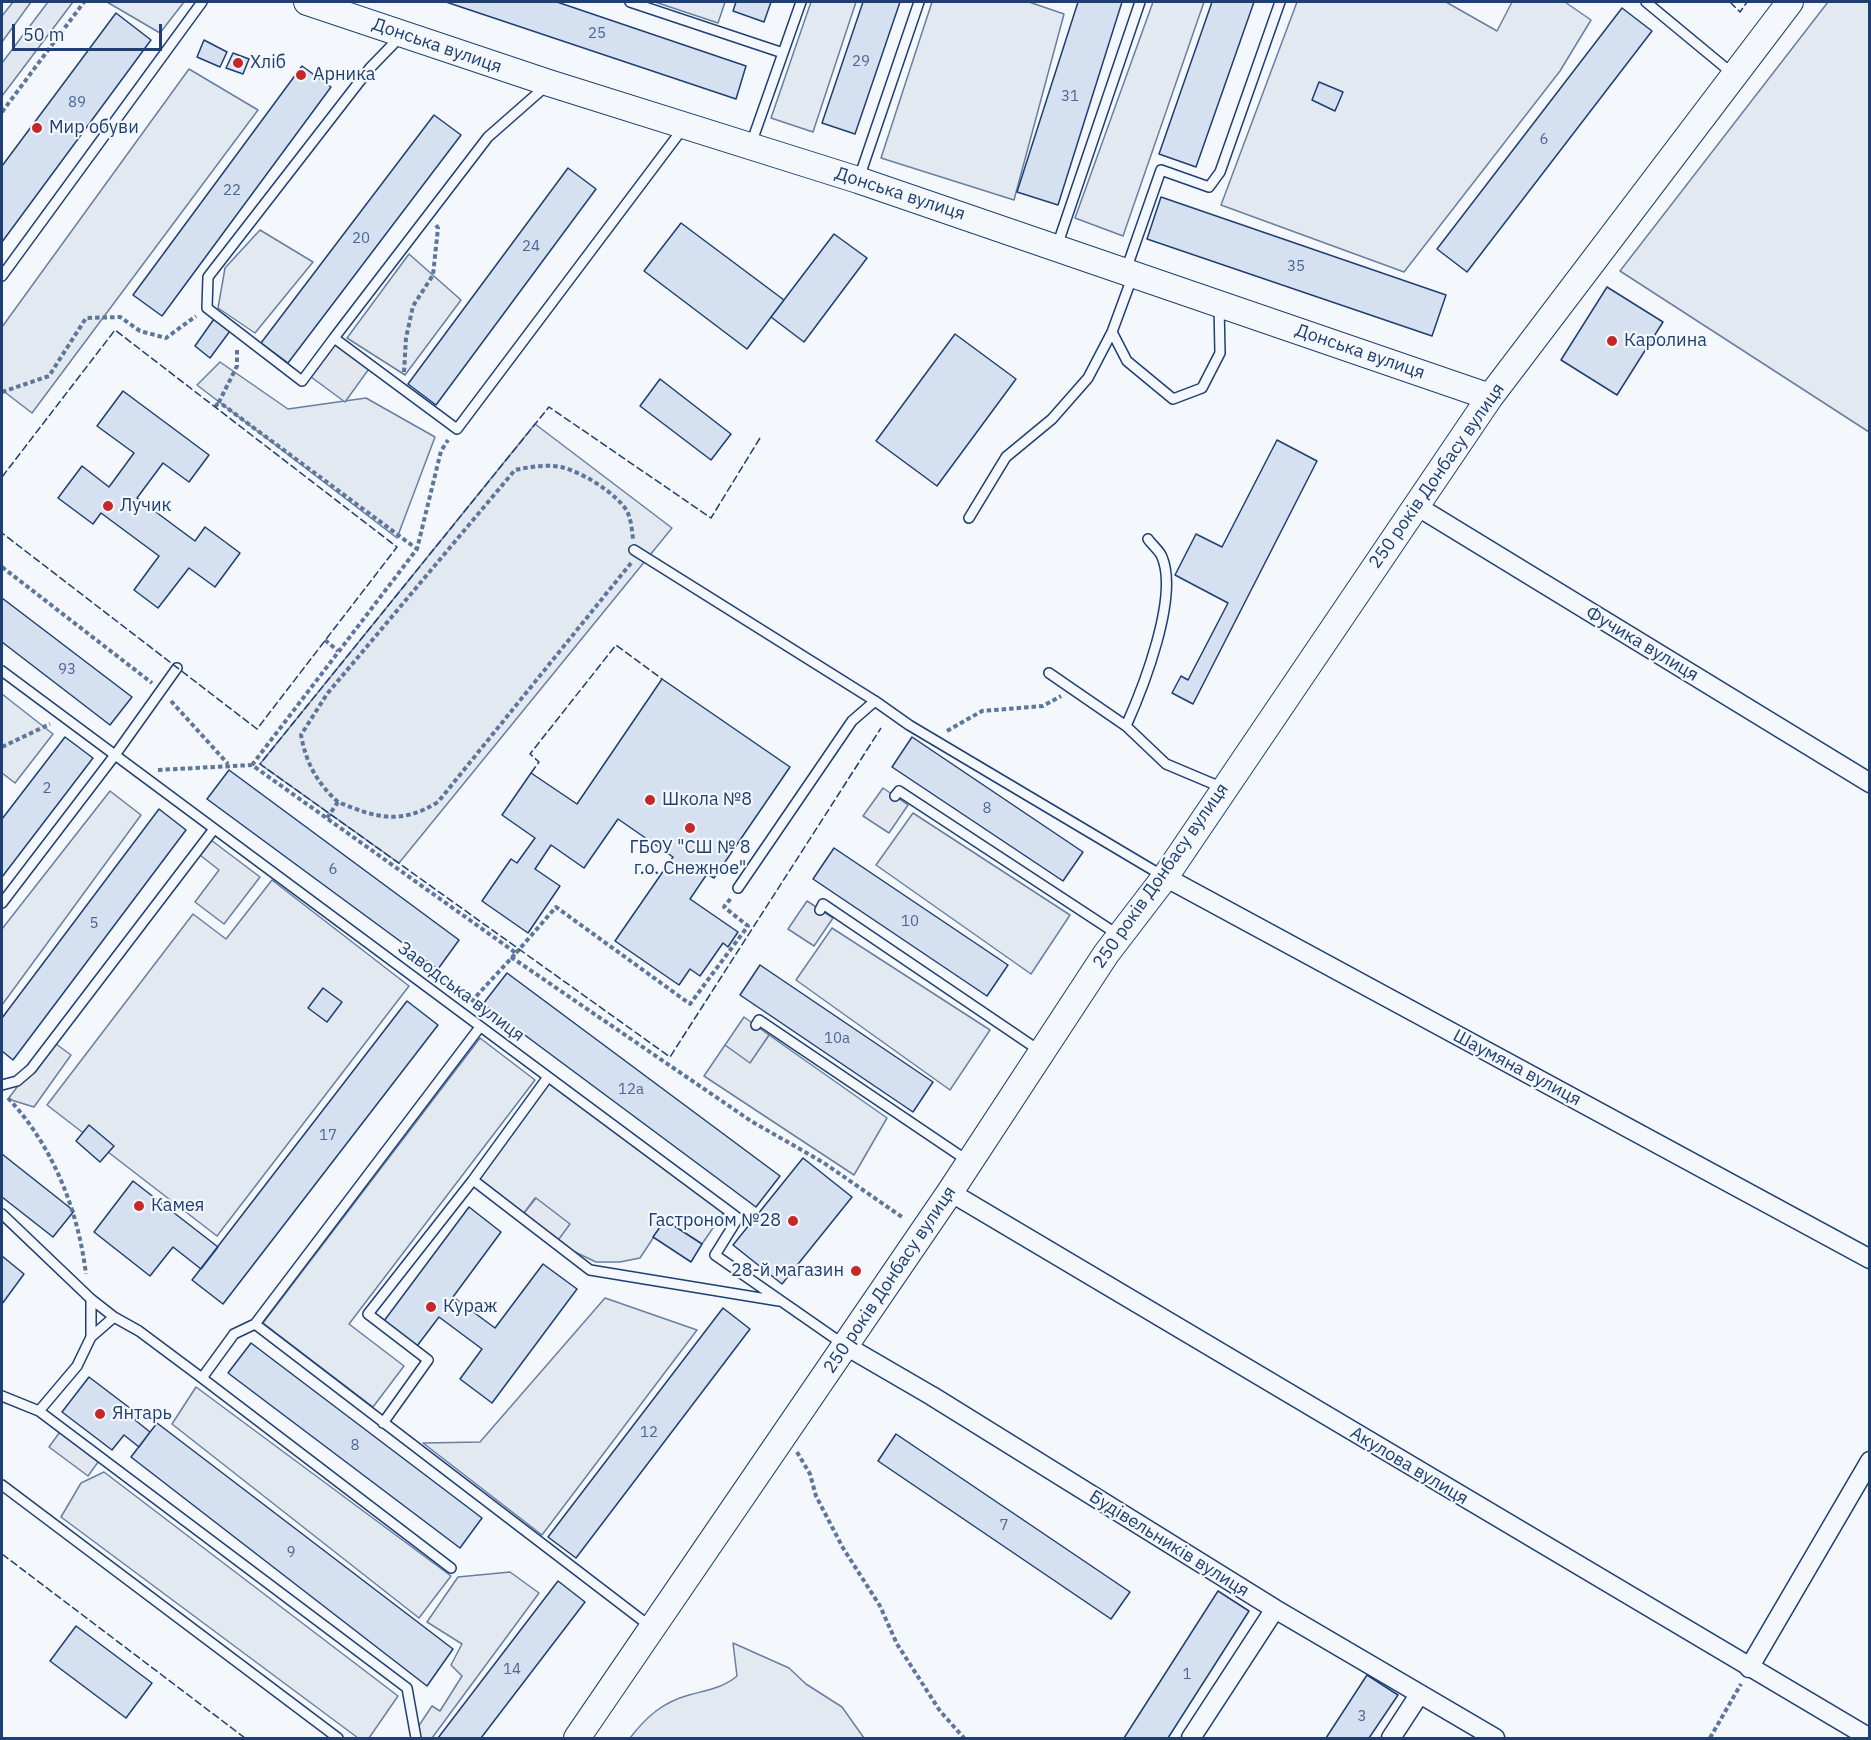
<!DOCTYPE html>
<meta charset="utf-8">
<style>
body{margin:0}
#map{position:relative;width:1871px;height:1740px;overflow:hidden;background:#f4f7fb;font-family:"IBM Plex Sans",sans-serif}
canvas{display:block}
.frame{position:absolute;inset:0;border:3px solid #1d3f73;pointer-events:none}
.scale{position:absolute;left:12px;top:24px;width:150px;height:27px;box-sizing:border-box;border:3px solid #1d3f73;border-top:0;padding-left:8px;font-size:18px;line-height:21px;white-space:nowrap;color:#1d3f73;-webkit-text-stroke:4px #f4f7fb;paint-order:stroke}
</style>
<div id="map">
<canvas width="1871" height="1740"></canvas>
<div class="frame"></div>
<div class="scale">50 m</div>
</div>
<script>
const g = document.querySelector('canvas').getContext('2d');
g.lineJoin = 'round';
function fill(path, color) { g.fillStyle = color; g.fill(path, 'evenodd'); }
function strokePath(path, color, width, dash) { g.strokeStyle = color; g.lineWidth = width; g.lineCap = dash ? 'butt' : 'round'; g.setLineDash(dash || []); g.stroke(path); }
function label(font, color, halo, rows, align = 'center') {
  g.font = font + ' "IBM Plex Sans",sans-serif'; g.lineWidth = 4.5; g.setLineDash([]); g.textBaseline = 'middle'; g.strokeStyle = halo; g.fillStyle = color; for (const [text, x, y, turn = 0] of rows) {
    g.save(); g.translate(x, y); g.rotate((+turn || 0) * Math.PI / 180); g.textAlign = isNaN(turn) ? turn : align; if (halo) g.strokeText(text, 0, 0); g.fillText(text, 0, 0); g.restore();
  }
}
const green = new Path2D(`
 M107,2H184L160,33Z
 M655,2H725L718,23Z
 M811,2H856L813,132L771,118Z
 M932,2H1029L1064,14L1014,200L881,158Z
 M1153,2H1204L1123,236L1075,218Z
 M1297,2H1446L1497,31L1512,2H1565L1591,20L1560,71L1404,272L1221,205Z
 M1828,2H1869V432L1620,271Z
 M189,69L258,110L32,413L2,390V327Z
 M260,230L313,262L255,333L218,308L225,268Z
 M409,254L461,300L405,375L347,338Z
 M220,362L288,409L366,398L435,437L397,538L197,385Z
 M535,424L672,528L399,863L260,764Z
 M2,694L53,734L15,783L2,773Z
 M110,791L141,815L2,1005V929Z
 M913,813L1070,915L1031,974L876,865Z
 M272,880L409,986L217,1236L47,1105L193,914L226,939Z
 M832,928L990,1030L950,1090L796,980Z
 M769,1035L887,1118L854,1175L704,1076L725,1045L750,1062Z
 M480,1038L535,1080L349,1324L404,1366L373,1407L263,1323Z
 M548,1077L726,1209L702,1244L665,1220L640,1258L620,1262H596L556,1243L535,1198L521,1217L473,1180Z
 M605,1298L697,1330L542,1535L423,1443L480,1442Z
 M196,1387L451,1576L419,1618L172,1424Z
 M104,1472L398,1696L369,1738H358L61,1517L81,1483Z
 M510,1572L539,1593L432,1738H416L414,1733L432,1706L440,1711L462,1676L451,1665L462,1644L427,1622L458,1577Z
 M733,1643L789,1668L806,1684L842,1707L864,1738H630C646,1717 663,1702 689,1695C707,1690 723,1688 737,1676Z`);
fill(green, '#e3e9f0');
strokePath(green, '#687fa3', 1.5);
const parking = new Path2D(`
 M13,2H31L2,42V16Z
 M48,2H73L2,96V63Z
 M334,338L371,366L345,402L307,374Z
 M883,788L908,805L889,833L863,816Z
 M207,837L260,877L224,924L195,902L219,870L196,852Z
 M807,901L833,918L814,946L788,929Z
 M744,1017L769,1035L750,1063L725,1045Z
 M52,1041L71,1055L34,1107L8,1099Z
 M536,1198L570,1224L556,1243L521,1217Z
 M62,1429L101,1458L88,1476L49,1447Z`);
fill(parking, '#e3e8f0');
strokePath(parking, '#687fa3', 1.5);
const building = new Path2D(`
 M446,2H557L746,66L736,99Z
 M736,2H771L764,22L733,11Z
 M863,2H900L855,134L822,123Z
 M1078,2H1122L1058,205L1017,192Z
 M1212,2H1254L1196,167L1159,154Z
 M1622,8L1652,31L1467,272L1437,249Z
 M116,13L151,40L2,242V166Z
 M204,40L227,52L220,67L197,57Z
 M233,53L249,59L243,74L226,68Z
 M302,66L331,87L162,316L133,295Z
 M1319,82L1343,92L1335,111L1312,100Z
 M434,115L461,135L288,363L261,343Z
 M568,168L596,189L436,405L408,384Z
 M1161,197L1446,295L1432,336L1147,239Z
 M681,223L784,300L747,349L644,271Z
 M834,234L867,258L804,342L771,317Z
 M1607,287L1663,322L1617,395L1561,360Z
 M214,319L230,331L210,358L195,346Z
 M955,334L1016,379L937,486L876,441Z
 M660,379L731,434L711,460L640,406Z
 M123,391L209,455L189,482L163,463L137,498L195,541L205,527L240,553L215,587L189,568L158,608L134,590L159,556L101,513L93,524L58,498L82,466L109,487L134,453L97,426Z
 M1277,440L1317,461L1193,704L1172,693L1181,676L1188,680L1228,603L1175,575L1196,534L1222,547Z
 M2,598L132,697L110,725L2,642Z
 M662,679L790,767L714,878L707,874L690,899L738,932L728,947L723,943L700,976L690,969L679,985L615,941L673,857L618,819L584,868L551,845L535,869L560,886L528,933L482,901L511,859L517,863L535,838L502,815L531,773L577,804Z
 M65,737L93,758L2,877V819Z
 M912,737L1083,852L1063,881L892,767Z
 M229,770L459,940L438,969L207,799Z
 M159,809L186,830L13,1060L2,1051V1018Z
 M834,848L1008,965L987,996L813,879Z
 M760,965L933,1082L913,1112L740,995Z
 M507,973L780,1176L756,1207L483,1004Z
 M323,988L342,1002L327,1022L308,1008Z
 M407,1001L438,1025L223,1304L192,1280Z
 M89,1125L114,1146L100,1162L76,1141Z
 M2,1154L74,1211L53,1237L2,1197Z
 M803,1158L852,1197L782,1284L733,1245Z
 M133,1181L218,1247L201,1269L173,1247L150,1276L94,1232Z
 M469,1207L501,1232L453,1297L495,1328L543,1264L577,1289L492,1403L460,1379L482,1349L439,1317L417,1346L384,1321Z
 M665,1220L702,1244L691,1262L653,1237Z
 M2,1256L24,1274L2,1304Z
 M723,1308L750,1329L576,1558L548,1537Z
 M251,1343L482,1518L460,1548L228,1373Z
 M89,1377L139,1415L135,1420L150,1432L139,1447L124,1435L112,1450L62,1412Z
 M157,1423L453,1649L427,1686L131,1457Z
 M896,1434L1130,1592L1111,1619L878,1461Z
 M558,1581L585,1602L481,1738H438Z
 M1218,1591L1249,1611L1168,1738H1124Z
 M76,1626L152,1683L126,1718L50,1661Z
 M1367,1675L1398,1695L1369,1738H1326Z`);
fill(building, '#d5e0f0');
strokePath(building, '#1d3f73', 1.5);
const lane = new Path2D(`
 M630,2L783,53
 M1646,2L1733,74
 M401,36L370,68L208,277L207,308L302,381L334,338L457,429L684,127
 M751,144L801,2
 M859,178L919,2
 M1057,246L1140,2
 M1126,270L1161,170L1209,187L1220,172L1280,2
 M2,276L202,2
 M1112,332L1127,361L1173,399L1202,388L1220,353L1219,306
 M334,338L488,137L546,86
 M969,518L1006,457L1052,419L1088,378L1112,332L1133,275
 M1148,539C1152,545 1160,551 1162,557C1179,597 1143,688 1126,726L1166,764L1223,788
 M634,550L875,701
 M2,671L726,1209L738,1218L715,1255L843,1344
 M1049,673L1126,726
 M895,796L899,791L1117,934
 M738,888L852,721L875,701L909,725L1163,876
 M2,903L115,755L177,668
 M820,910L823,904L1040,1051
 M756,1025L759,1020L968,1161
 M2,1085L17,1081L31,1069L214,829
 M473,1180L548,1077
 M2,1214L91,1299L114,1317
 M255,1324L651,1627
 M91,1337V1299
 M202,1378L451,1568
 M2,1396L39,1411L77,1366L91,1337L114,1317L139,1331L202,1378L234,1334L255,1324L480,1027
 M39,1411L407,1688L416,1738
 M383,1423L428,1360L368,1314L473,1180L590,1270L779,1301
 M2,1485L338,1738`);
const street = new Path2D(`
 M1415,505L1870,783
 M1165,877L1870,1259
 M950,1192L1870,1738
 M846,1346L932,1396L1275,1609L1495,1738
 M1749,1668L1870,1461
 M1191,1738L1275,1609
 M1391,1738L1419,1695`);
const secondary = new Path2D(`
 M307,2L549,83L858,180L1490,397
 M577,1738L950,1192L1106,954L1165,877L1490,397L1790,2`);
strokePath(lane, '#1d3f73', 12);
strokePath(street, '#1d3f73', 21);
strokePath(secondary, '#1d3f73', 28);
strokePath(new Path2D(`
 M2,112L84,2
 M237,350V366L219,402L417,549
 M404,372L406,338L413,306L433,275L438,228L436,225
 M2,392L49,376L86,318L120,317L140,331L166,338L196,316
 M215,407L219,402
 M2,567L152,683
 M325,640L338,651
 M171,701L228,764
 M947,731L982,711L1043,706L1061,696
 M2,747L50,724
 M252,765L417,549L441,451L448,440
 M158,770L252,765L516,953L471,1002
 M338,802C317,783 306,763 301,735L327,694L515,470C530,467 546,464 561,467C582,472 616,493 627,511C631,519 632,530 633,539
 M327,818L338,802C376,818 401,825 438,802L631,563
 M516,953L556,907L690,1004L748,926L724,907L731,898
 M511,957L751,1121L824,1163L902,1217
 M8,1098C53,1146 78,1210 86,1274
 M797,1452L810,1474L816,1496L843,1548L880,1606L897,1644L940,1711L964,1738
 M1710,1738L1741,1684`), '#5e769c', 4, [4.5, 3]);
strokePath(lane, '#f4f7fb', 9);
strokePath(street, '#f4f7fb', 18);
strokePath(secondary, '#f4f7fb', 26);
strokePath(new Path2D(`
 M1730,2L1740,12L1747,2
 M760,438L711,518L549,407L260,764L670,1057L881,728
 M2,477L115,330L397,547L257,729L2,533
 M531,773L539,762L530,754L616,645L662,679
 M2,1554L245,1738`), '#1d3f73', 1.5, [8, 3]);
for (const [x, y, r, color] of [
 [238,63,6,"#c62828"],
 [301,75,6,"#c62828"],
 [37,128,6,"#c62828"],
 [1612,341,6,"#c62828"],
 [108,506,6,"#c62828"],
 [650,800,6,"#c62828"],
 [690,828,6,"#c62828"],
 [139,1206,6,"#c62828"],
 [793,1221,6,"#c62828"],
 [856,1271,6,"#c62828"],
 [431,1307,6,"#c62828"],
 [100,1414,6,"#c62828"]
]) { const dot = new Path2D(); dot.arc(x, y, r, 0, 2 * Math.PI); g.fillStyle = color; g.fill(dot); strokePath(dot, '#f4f7fb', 2); }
label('15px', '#4b6792', null, [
 ["25",597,34],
 ["29",861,62],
 ["31",1070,97],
 ["89",77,103],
 ["6",1544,140],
 ["22",232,191],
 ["20",361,239],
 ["24",531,247],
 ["35",1296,267],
 ["93",67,670],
 ["2",47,789],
 ["8",987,809],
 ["6",333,870],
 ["10",910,922],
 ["5",94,924],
 ["10а",837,1039],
 ["12а",631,1090],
 ["17",328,1136],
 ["12",649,1433],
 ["8",355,1446],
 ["7",1004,1526],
 ["9",291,1553],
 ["14",512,1670],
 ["1",1187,1675],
 ["3",1362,1717]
]);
label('18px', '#1d3f73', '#f4f7fb', [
 ["Донська вулиця",437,46,19],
 ["Донська вулиця",900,194,18],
 ["Донська вулиця",1360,352,19],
 ["250 років Донбасу вулиця",1437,476,-55],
 ["Фучика вулиця",1642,644,31],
 ["250 років Донбасу вулиця",1161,876,-55],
 ["Заводська вулиця",461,992,37],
 ["Шаумяна вулиця",1517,1068,28],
 ["250 років Донбасу вулиця",890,1280,-56],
 ["Акулова вулиця",1409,1466,31],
 ["Будівельників вулиця",1169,1544,32]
]);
label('18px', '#1d3f73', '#f4f7fb', [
 ["Хліб",250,63],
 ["Арника",313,75],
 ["Мир обуви",49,128],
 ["Каролина",1624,341],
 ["Лучик",120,506],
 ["Школа №8",662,800],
 ["ГБОУ \"СШ № 8",690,848,"center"],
 ["г.о. Снежное\"",690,869,"center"],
 ["Камея",151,1206],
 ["Гастроном №28",781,1221,"right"],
 ["28-й магазин",844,1271,"right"],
 ["Кураж",443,1307],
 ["Янтарь",112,1414]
], 'left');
</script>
